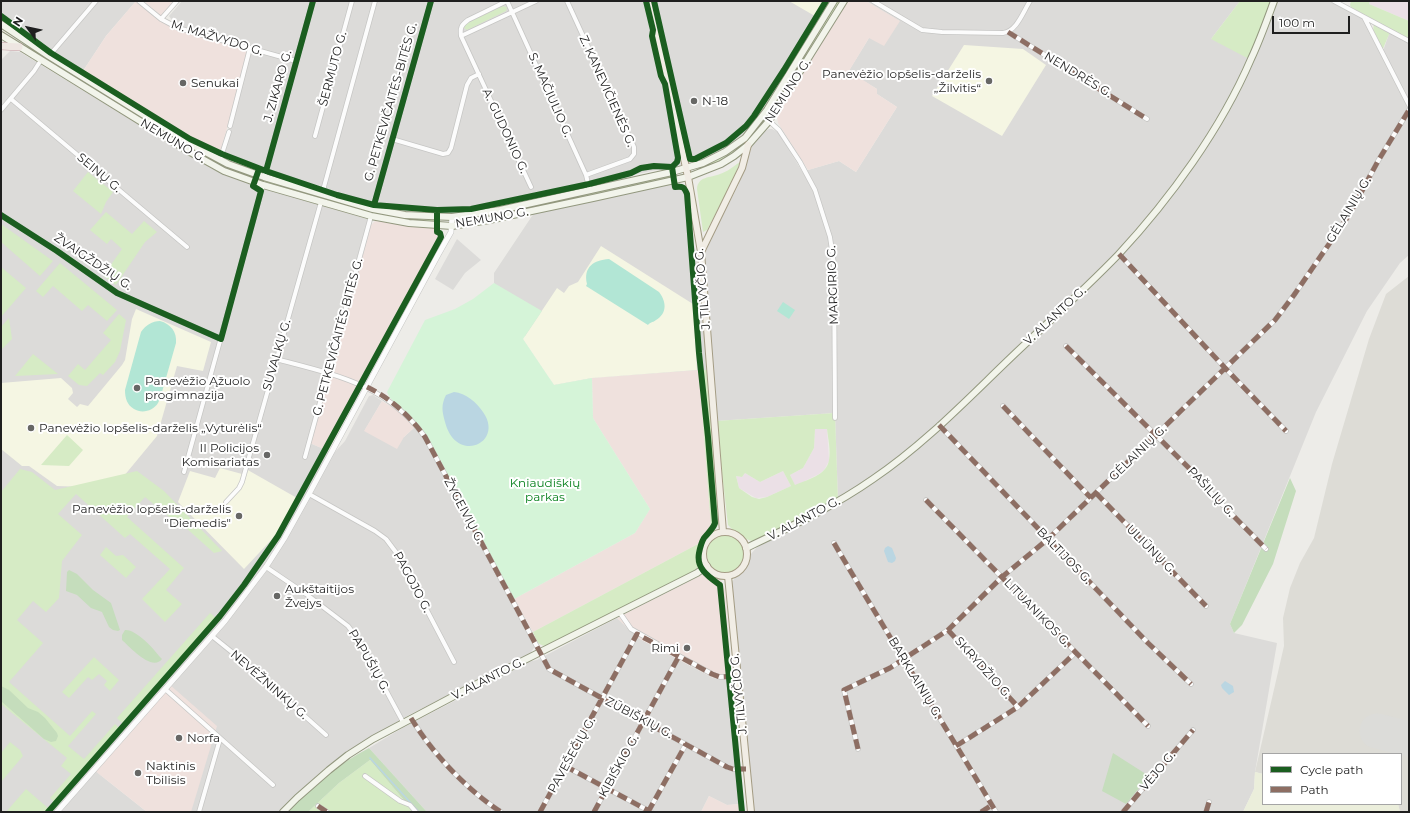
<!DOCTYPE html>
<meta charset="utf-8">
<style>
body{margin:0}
#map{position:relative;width:1410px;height:813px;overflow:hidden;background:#edece8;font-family:Montserrat,sans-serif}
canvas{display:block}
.frame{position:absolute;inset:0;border:2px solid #1f1f1f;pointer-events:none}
.legend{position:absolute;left:1262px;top:753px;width:140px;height:52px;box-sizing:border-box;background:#fff;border:1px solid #a5a5a5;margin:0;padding:5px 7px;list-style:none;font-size:12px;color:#1f1f1f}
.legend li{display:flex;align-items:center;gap:8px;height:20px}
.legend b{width:20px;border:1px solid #a5a5a5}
.north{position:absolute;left:8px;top:8px;width:40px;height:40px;-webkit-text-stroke:3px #fff;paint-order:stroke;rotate:303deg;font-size:11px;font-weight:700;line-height:16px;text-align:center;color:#1f1f1f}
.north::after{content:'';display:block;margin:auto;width:14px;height:18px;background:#1f1f1f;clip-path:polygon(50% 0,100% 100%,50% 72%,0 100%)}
.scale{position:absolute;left:1272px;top:16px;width:78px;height:18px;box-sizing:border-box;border:2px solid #1f1f1f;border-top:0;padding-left:5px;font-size:12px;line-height:14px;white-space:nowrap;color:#1f1f1f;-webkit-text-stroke:3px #fff;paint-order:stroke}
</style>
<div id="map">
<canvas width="1410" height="813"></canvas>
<div class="frame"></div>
<ul class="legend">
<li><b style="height:5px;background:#1b5e20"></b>Cycle path</li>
<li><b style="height:5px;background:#8d6e63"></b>Path</li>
</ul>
<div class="north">N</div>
<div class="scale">100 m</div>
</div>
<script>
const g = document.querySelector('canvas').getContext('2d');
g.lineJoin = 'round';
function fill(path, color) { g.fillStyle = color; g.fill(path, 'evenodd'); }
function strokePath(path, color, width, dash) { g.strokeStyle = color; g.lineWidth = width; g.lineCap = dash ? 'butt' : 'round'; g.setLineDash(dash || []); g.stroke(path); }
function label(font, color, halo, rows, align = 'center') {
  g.font = font + ' Montserrat,sans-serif'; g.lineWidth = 4; g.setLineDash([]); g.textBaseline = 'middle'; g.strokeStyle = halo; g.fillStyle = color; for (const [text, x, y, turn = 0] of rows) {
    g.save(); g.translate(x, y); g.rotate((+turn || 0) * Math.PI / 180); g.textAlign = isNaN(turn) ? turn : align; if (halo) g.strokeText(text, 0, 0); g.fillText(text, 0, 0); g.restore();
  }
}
fill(new Path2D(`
 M1,1H136L106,36L81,74L38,46L1,19Z
 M182,1H831L769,101L760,114L742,136L719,152L703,159L678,167L664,171L656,170L637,174L620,181L538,200L490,209L451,214L406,213L378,208L267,175L225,158L224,153L250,48L178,28L169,16Z
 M866,1H1240L1211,39L1274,1H1334L1364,17L1383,51L1390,31L1409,41V255L1400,263L1367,311L1316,412L1230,624L1234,633L1277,643L1255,772L1254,789L1243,812H754L732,582L736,576L746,567L751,554L757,547L782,532L838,502L835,413L716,421L703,252L738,186L752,146L765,131L769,129H772L778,132L803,173L808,170L839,161L856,172L897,107L877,94V89L848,72L869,38L899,21Z
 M10,51L20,52L210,168L231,177L268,189L367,219V222L363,237L307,442L334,453L345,441L369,396L373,395L382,401L365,430L404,437L418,424L427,436L537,643L530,654L409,715L367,740L282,812H152L94,770L147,812H1V60Z
 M675,183H679L685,186L687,193L694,245L700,265L707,370L592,378L554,385L494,283V273L534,213Z
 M457,239L481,260L465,273L453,290L435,279Z
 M617,618L638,638L713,678L727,679L730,682L741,804L727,805L709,796L701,812H427L369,748L404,727L466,695L476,688L527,662L537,660Z`), '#dcdbd9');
fill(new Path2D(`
 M136,1H139L170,25L250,48L219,156L190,140L81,74L106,36Z
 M144,1H174L161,16Z
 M848,1H866L900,21L884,46L869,38L849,71L877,89V94L897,107L856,172L839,161L808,170L778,123L777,116Z
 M375,221L436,228L441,232L443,239L413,290L328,451L310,443L332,370L371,225Z
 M699,370L711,527L698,544L533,632L514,599L635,533L650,509L593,418L592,378Z
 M382,401L397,410L415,427L404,437L397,449L364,431Z
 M707,573L719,577L721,580L725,590L731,668L726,673L727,679L713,678L638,638L617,618L702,575Z
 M169,684L217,726L191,812H147L94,770Z
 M709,796L727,805L741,804L742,812H701Z`), '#efe1dd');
fill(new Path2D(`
 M1370,1H1409V21L1369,4Z
 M815,428L827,429L829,461L824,470L819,474L795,486L790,475L803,468L814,448Z
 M783,471L791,486L767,497L756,498L739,488L736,476L742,477L745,473L760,482Z`), '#ebe0e6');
fill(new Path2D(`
 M789,1H831L820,19Z
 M964,45L1023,49L1046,65L1002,136L932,96Z
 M601,246L693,304L697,370L592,378L554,385L523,339L557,288L564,293L569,286L578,282Z
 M136,309L211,342L203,371L177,366L157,436L114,488L57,486L29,466H22L1,449V383L61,378L72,388L73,393L68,399L77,407L80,404L88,406L122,365L125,360L132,319Z
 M220,468L242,474L246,469L297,498L274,537L244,569L178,502L190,471L215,478Z`), '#f5f6e3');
fill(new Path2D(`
 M1409,276V812H1400L1398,804H1401V754H1263V774L1255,772L1284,646L1283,618L1290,588L1300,563L1314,538L1332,464L1369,339L1386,294Z`), '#dddcd6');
fill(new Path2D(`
 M1255,772L1263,774V804H1398L1400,812H1243L1254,789Z`), '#ebeedb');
fill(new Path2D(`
 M837,1H840L795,75L793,74Z
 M1240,1H1274L1251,60L1211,39Z
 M1351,1H1370L1369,4L1409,21V41L1390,32L1382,51L1373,32L1374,21L1351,7L1350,5Z
 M502,6L507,7L506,11L467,30L464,28L465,23Z
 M50,60L148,120L146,123L49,62Z
 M792,76L794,77C766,122 751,149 700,169V167C746,151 767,116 792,76Z
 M151,122L188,146L222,164V166L184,146L149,124Z
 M740,162L732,183L707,230L703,232L697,189C698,176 710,178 720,174C727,172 734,166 740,162Z
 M231,167C297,189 365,217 435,220L436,222L390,218L267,184L230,170Z
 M88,172L113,192L106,202L101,214L73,191Z
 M671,175V178L479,219L458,221L496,215L500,213Z
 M106,212L132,234L144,221L157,232L145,242L116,285L103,276L122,249L111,239L107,244L90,230Z
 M1,224L53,261L40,276L1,242Z
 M60,263L117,310L107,321L88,305L82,311L53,286L43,297L36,291Z
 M1,267L26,288L1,317Z
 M119,314L126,320L120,351L115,362L103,375L100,373L87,386L79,385L68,376L78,364L85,370L111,340L103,333Z
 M9,318L12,339L1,350V327Z
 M33,354L58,374L15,376Z
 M699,370H707L719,521C716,535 708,533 704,543C701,550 704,558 700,565C697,569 692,572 688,575L546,646C537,645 536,640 533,632L698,544L711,527Z
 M835,413L838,502L782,532L752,541L746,539L734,531L728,525L716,421ZM815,429H827C828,438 831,451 829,460C827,475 807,480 795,485L790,475L803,468L814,448ZM783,471L791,486L767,497L759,499L752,497L739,488L736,476L742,477L745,473L760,482Z
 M67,435L83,450L69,466L41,465Z
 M20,469L32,472L55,490L137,471L164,491L222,551L214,553L175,518L173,520L145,497L127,517L184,568L166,590L182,604L165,622L142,599L170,569L130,534L125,538L76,494L58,514L82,535L62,561L59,598L46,612L33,601L17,620L43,643L9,682L70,736L92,711L96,714L68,746L84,759L115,724L119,728L54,802L50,798L71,774L61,766L67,758L1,704V492Z
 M707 554a19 19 0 1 1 38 0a19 19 0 1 1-38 0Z
 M106,547L116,556L123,555L136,567L126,578L100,555Z
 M210,613L216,618L122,723L117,718Z
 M94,657L119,680L110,691L104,685L107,681L99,674L92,680L88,677L69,698L62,692Z
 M10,742L20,750L23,756L1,782V753Z
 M370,760L414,812H308L339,783Z
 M26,789L48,808L45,812H6Z`), '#d6ebc5');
fill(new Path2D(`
 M1290,478L1296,491L1273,564L1242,625L1234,633L1230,624Z
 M69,570L77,574L93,590L111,603L120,630L118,631L113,630L109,627L102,612L91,608L77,595L66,591L67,572Z
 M125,630C136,629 154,649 160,657L162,659C152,672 130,647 122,640V635Z
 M1,686L9,690L28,708L38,712L45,718L57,733L58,736L56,741L51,742L44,739L1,701Z
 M369,748L427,812H414L370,760L339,783L308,812H288C312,787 338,764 369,748Z
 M1113,753L1149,776L1126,804L1102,791Z`), '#c5ddbc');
fill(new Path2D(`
 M494,283L542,311L523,339L554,385L592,378L593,418L650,509L635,533L514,599L427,436L418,424L390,398L387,392L425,320L455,309L473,299Z`), '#d5f4d8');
fill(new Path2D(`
 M609,259L659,292C666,301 668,313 656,320C652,323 650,322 648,325L586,286L587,284C583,267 594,260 609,259Z
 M783,302L795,310L789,319L777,311Z
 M160,321C171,324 177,332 176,343C172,357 168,371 164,385C162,391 161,398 158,403C153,411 142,414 134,409C127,405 125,398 125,390L141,332C146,325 152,321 160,321Z`), '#b2e6d5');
fill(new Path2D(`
 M454,392C466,393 476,402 483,412C505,443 456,465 445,422C442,411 441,405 446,395Z
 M888,546L892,548L896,558L895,561L892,563L888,562L884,551L885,548Z
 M1225,681L1233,686L1234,692L1229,695L1222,688L1221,685Z`), '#bad6e2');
strokePath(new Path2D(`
 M370,758L419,812`), '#bad6e2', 1.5);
strokePath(new Path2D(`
 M1377,731L1409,739`), '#dcdcd9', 35);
const minor = new Path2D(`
 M139,1L161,19L178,28L296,61
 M507,1L468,20C461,25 460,28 461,36L531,187
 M507,1L586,175L590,191
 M567,1L634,147V154L630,159L586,175
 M873,1L922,30L942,32L1003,33C1017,31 1023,12 1030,1
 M1334,1L1409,41
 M1364,17L1409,105
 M161,19L177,1
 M1008,32L1147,119
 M461,36L536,1
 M49,56L96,1
 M11,99L187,247
 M1,110L34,71L41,60
 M769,121L779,130L800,162L815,190L830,237L834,264L835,418
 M230,126L250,48
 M315,136L352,1
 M392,139L443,154L448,153L451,148L467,85L471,78L479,74
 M220,160L229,132
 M264,177L313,1
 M322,194L375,1
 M373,209L431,1
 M1,215L57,251L117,293L221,339
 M1119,254L1226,369L1286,431
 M1066,346L1197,476L1203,485L1266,549
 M276,359C336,375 386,384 425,437L549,669L727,767L733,769H746
 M1003,406L1091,498
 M939,425L1148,643L1191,684
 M305,457L371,216
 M184,472L263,185
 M1096,493L1206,606
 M309,494L375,531L386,539L398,555L454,662
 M926,500L1148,726
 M226,502L239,488L242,482L321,202
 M834,543C887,634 943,722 996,812
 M266,567L306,594L348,626L360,642L403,722
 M620,613L631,629L679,656L712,674L720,677L737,676
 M948,630L1018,707
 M212,636L243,661L326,735
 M165,689L273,785
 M411,718C432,753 467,790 501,812
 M956,746L1018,707L1075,653
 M858,749L844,690L890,668L948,630L1002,577L1048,539L1275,320L1294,295L1349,215L1378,161L1409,110
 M565,766L651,812
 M365,776L400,801L410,805L416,812
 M318,806L327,812
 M199,812L220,739
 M540,812L637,634
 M594,812L679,656
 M648,812L686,744
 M981,812L992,805
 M1123,812L1193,730
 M1206,812L1209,802`);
const tertiary = new Path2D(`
 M57,812L225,621L266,567L284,539L309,494L438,255L451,232L452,217`);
const secondary = new Path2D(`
 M1,24L49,56L189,143L228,164L264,177L373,209L405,215L452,217L500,210L672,172L703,163L725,152L745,138L767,110L834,1
 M1,35L190,152L224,171L263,185L371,216L409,223L452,226L489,220L593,198L688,177L721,164L734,156L748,145L769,121L844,1
 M746,548C790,527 833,507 873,479C928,442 974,392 1022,347C1054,317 1087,287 1118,255C1170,199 1221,129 1251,59C1260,40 1267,20 1274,1
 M283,812L297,798L329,770L348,755L373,739L471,687L697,573L707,566`);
const primary = new Path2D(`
 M650,1L688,177L701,252L723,532
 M701,252L742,168L748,145
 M703 554a22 22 0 1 1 44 0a22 22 0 1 1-44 0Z
 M728,576L751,812`);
const trunk = new Path2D(`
 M1,46L19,47`);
strokePath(minor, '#c6c6c4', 5.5);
strokePath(tertiary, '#c6c6c4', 6);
strokePath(secondary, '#93987f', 8);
strokePath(primary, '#a49c84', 8);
strokePath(trunk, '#c49ea5', 8);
strokePath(minor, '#fcfcfc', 4);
strokePath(tertiary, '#fcfcfc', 5);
strokePath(secondary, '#f2f4eb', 6);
strokePath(primary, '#f1ede5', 6);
strokePath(trunk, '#eee6e2', 7);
strokePath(new Path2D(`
 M1008,32L1147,119
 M1119,254L1226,369L1286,431
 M1066,346L1197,476L1203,485L1266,549
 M367,387C390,398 410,416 425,437L549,669L727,767L733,769H746
 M1003,406L1091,498
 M939,425L1148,643L1191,684
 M1096,493L1206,606
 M926,500L1148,726
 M834,543C887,634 943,722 996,812
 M948,630L1018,707
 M411,718C432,753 467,790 501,812
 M956,746L1018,707L1075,653
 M858,749L844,690L890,668L948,630L1002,577L1048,539L1275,320L1294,295L1349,215L1378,161L1409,110
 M565,766L651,812
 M318,806L327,812
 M540,812L637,634L712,674L720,677L737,676
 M594,812L679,656
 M648,812L686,744
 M981,812L992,805
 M1123,812L1193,730
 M1206,812L1209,802`), '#8d6e63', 5, [10, 5]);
strokePath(new Path2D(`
 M646,1L653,30L652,36L661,76L665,84L678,158L677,162L672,167
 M654,1L690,159H695L726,143L746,126L754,116L784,70L826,1
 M1,16L51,53L190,139L222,154L266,171L337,195L374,205L437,210L471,209L589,184L631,173L641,168L654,166L672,167
 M672,167L675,187C683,186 684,187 687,194L699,353L708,437L715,523C713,529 708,533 704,538C701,543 700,548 699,553C696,569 709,577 720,585L742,812
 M266,171L313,1
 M374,205L431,1
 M1,215L57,251L117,293L221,339L261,191L253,186L259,169
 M48,812L220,616L244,585L278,536L441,237L440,233L437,232V210`), '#1b5e20', 6);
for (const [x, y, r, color] of [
 [989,81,4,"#676765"],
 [183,83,4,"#676765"],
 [694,101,4,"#676765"],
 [137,388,4,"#676765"],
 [31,428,4,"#676765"],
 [267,455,4,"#676765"],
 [239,516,4,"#676765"],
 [277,596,4,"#676765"],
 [687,648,4,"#676765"],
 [179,738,4,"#676765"],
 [138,773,4,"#676765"]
]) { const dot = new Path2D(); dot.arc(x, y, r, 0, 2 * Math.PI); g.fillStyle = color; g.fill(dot); strokePath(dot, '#fff', 1.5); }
label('12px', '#1f1f1f', '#fff', [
 ["M. MAŽVYDO G.",217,38,17],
 ["ŠERMUTO G.",333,69,-75],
 ["NENDRĖS G.",1078,75,31],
 ["J. ZIKARO G.",278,86,-74],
 ["Z. KANEVIČIENĖS G.",607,91,66],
 ["NEMUNO G.",788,91,-57],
 ["S. MAČIULIO G.",550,95,66],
 ["G. PETKEVIČAITĖS-BITĖS G.",391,102,-74],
 ["A. GUDONIO G.",505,131,65],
 ["NEMUNO G.",173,141,31],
 ["SEINŲ G.",99,173,40],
 ["GĖLAINIŲ G.",1349,210,-59],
 ["NEMUNO G.",492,218,-10],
 ["ŽVAIGŽDŽIŲ G.",93,262,34],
 ["MARGIRIO G.",833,285,-92],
 ["J. TILVYČIO G.",703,289,-95],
 ["V. ALANTO G.",1055,316,-43],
 ["G. PETKEVIČAITĖS BITĖS G.",338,337,-75],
 ["SUVALKŲ G.",277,355,-74],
 ["GĖLAINIŲ G.",1138,453,-44],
 ["PAŠILIŲ G.",1211,492,47],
 ["ŽYGEIVIŲ G.",464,511,62],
 ["V. ALANTO G.",804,519,-28],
 ["ULIŪNŲ G.",1151,550,45],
 ["BALTIJOS G.",1064,556,46],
 ["PAGOJO G.",412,582,62],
 ["LITUANIKOS G.",1037,613,46],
 ["PAPUŠIŲ G.",369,661,60],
 ["SKRYDŽIO G.",983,668,48],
 ["BARKLAINIŲ G.",915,678,59],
 ["V. ALANTO G.",488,679,-27],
 ["NEVĖŽNINKŲ G.",269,685,41],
 ["J. TILVYČIO G.",739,694,-96],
 ["ZŪBIŠKIŲ G.",639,718,28],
 ["PAVEŠEČIŲ G.",572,755,-61],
 ["KIBIŠKIO G.",619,766,-61],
 ["VĖJO G.",1158,771,-50]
]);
label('12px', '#1f1f1f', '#fff', [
 ["Panevėžio lopšelis-darželis",981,74,"right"],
 ["„Žilvitis“",981,88,"right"],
 ["Senukai",191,83],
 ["N-18",702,101],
 ["Panevėžio Ąžuolo",145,381],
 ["progimnazija",145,395],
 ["Panevėžio lopšelis-darželis „Vyturėlis“",39,428],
 ["II Policijos",259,448,"right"],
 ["Komisariatas",259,462,"right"],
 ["Panevėžio lopšelis-darželis",231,509,"right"],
 ["\"Diemedis\"",231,523,"right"],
 ["Aukštaitijos",285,589],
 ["Žvejys",285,603],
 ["Rimi",679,648,"right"],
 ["Norfa",187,738],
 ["Naktinis",146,766],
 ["Tbilisis",146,780]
], 'left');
label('12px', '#09811e', '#fff', [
 ["Kniaudiškių",545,483],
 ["parkas",545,497]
]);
</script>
